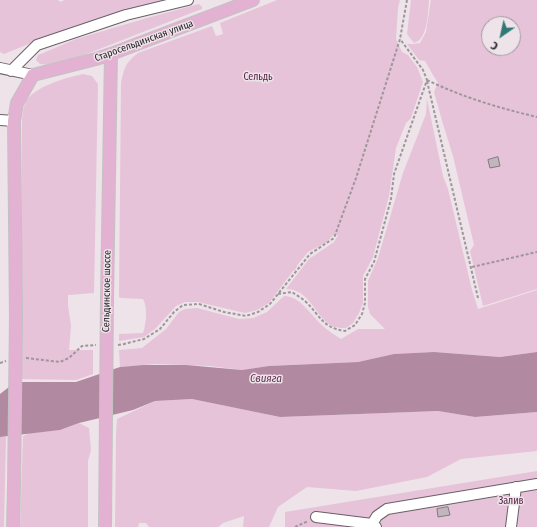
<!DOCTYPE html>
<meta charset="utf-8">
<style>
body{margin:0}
#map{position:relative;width:537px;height:527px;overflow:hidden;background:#ede3e9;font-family:"Fira Sans Condensed",sans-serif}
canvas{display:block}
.north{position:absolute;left:481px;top:16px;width:40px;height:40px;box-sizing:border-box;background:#ede3e9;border:1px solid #9e979b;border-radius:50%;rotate:214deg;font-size:11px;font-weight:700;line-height:16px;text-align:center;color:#272426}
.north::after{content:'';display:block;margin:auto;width:14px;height:18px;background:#307976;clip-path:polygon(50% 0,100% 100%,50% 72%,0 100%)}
</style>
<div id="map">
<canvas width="537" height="527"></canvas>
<div class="north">С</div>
</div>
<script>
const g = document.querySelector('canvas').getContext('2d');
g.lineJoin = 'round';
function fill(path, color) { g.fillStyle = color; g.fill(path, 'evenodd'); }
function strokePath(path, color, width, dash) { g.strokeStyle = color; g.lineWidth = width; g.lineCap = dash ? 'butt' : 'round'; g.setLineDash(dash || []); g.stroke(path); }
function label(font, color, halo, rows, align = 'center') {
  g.font = font + ' "Fira Sans Condensed",sans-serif'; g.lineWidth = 3; g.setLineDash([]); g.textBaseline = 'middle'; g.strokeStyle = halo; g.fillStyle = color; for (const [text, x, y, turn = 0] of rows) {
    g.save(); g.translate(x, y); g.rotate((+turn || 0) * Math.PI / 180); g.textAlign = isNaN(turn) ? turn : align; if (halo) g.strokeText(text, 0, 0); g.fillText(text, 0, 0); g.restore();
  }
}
fill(new Path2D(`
 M0,0H58L60,2L65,0H166L99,20L36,41L4,54L0,52Z
 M277,0H400L398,8L396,39L402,52L408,55L417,67L423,82L411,118L406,123L396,148L389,196L373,257L363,276V303L359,313L353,323L346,328C340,328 334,328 330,325C314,314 309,289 286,289L309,259L334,242L338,235H333L327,242L308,252L298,264L295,270L293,271L269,303L257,310L245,313L198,302H185L176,306L156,328L144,337L119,341V334L143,333C146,325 148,307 143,299L121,298L119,297L121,83C124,68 126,62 138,53L212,26L216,36L223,34L220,23Z
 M411,0H429C428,13 428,39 414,43L407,34Z
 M431,0H537V289L483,306L470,251L474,245L453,156L443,124L434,92L438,83L433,75L425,61L419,60L407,44H413L420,43L426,32ZM489,24H513V48H489Z
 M199,4L202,7V9L199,10L74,59L50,65L40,64L36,60L38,55L43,53L76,39L147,18Z
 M83,74L92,76L98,84L94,293L68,295V305L71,326L69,350H93V374L76,380L21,379L22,119C23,114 23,108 25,103C32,87 68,77 83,74Z
 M427,99L443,176L448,189L472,290L478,309L537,290V352L500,357L434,352L394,354L358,362L269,366L242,370L210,366L156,364L120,367L119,350L142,348L166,329L179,312L185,309L197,308L239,319L253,318L267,312L284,296C301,296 311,316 323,326C328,331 335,335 341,339L358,329H385L370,314L368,307V281L378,258L403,173L426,114Z
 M192,399L280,417L438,411L475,417L537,412V451L461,459L427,477L356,491L307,487L278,507L269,527H243L244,516L223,523L218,527H149L146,523H139L138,527H115L116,435L117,419L155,401Z
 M79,423L89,428L91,450L88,461V527H20L23,436L30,433L60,430Z
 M0,437H6L4,527H0Z
 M537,471V527H285V512Z`), '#e7c3d9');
fill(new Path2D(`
 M434,352L500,357L537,352V412L475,417L438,411L280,417L192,399L155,401L133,410L79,423L60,430L0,437V394L9,387L21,382H76L120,367L143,365H186L242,370L269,366L358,362L394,354Z`), '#b189a1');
const building = new Path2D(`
 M498,157L500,166L490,168L488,160Z
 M448,507L450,515L438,517L437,509Z`);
fill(building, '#c0b6bb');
strokePath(building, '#837a7f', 1);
const minor = new Path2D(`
 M0,68L33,75
 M11,71L37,45L126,15L188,0
 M0,120L14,121
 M316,517L372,524L376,527
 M372,524L377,516L387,509L537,484
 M511,527L516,487`);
const major = new Path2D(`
 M107,298L111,54
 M16,317L14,121L17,103L33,75L96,59L111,54L253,0
 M13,527L14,487`);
strokePath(minor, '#696066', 12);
strokePath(major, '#c3c2c2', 14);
strokePath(new Path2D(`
 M427,80C462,97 499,108 537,117
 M427,81L478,298
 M472,267L537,252
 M278,294L292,292C296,295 302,298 305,301C320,315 322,328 345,331L355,325L362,314L365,303V279L374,262L391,199L394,174L427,80L423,70L400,39
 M118,345L124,344L144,339L160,329L174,312L183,305L199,304L224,312L246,316L258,312L270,304L310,254L334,238L356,178L400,39L407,0
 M26,358L60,362L69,358L82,346L96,345
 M0,363L6,361
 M295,527L308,521`), '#9d969a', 2, [3, 2]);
strokePath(minor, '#fff', 10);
strokePath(major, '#e3b2d2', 12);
const majorBridge = new Path2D(`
 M14,487L16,317
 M105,527L107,298`);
strokePath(majorBridge, '#c3c2c2', 14, []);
strokePath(majorBridge, '#e3b2d2', 12);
label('10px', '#272426', '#ede3e9', [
 ["Старосельдинская улица",144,41,-20],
 ["Сельдинское шоссе",107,291,-89]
]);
label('10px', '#511e41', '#ede3e9', [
 ["Сельдь",258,77],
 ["Залив",511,501]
]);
label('italic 11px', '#632f52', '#ede3e9', [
 ["Свияга",266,379]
]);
</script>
